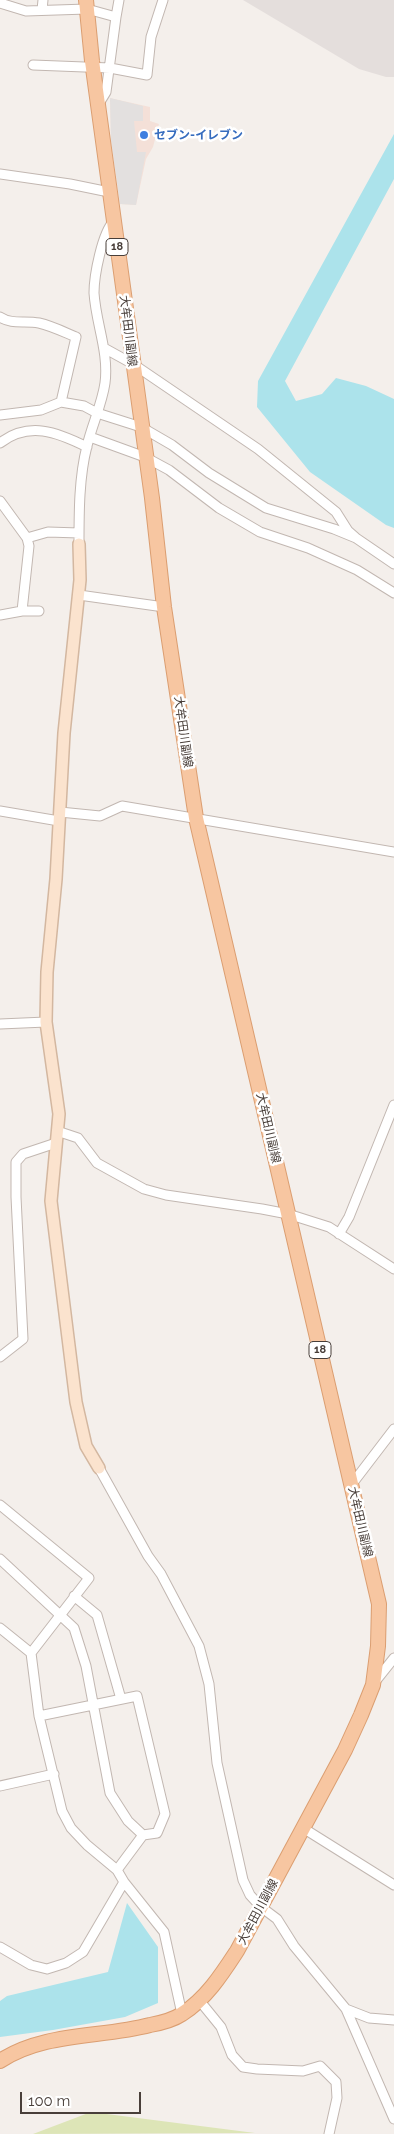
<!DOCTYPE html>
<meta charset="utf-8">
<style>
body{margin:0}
#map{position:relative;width:394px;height:2134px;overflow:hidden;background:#f4efeb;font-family:Raleway,sans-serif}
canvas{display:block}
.scale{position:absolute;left:20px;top:2092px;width:121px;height:22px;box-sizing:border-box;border:2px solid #483e39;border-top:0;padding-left:6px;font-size:15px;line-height:18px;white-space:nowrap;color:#483e39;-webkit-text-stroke:4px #fff;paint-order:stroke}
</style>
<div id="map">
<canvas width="394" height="2134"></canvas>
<div class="scale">100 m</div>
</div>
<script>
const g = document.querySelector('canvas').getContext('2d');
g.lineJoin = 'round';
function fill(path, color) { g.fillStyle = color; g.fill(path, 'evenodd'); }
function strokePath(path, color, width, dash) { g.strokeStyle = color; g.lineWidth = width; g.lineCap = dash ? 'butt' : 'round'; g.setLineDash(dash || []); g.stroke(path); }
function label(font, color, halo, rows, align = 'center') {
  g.font = font + ' Raleway,"Noto Sans JP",sans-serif'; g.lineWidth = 5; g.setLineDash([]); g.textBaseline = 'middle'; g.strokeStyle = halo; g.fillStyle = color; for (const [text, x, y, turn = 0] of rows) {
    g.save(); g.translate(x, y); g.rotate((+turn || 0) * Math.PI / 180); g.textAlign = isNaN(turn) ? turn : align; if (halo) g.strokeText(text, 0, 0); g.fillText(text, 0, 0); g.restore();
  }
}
fill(new Path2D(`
 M110,98L150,107V121L159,124L153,147L146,159L136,205L120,204L111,140Z`), '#f4e0d8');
fill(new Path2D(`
 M243,0H394V77H386L359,69Z`), '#e4dedc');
fill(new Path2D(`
 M91,2112L255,2133L33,2134Z`), '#dde5b7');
fill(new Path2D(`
 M110,98L143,106V121H134L137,152H146L136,205L120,204L111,140Z`), '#e3e0df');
fill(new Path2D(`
 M394,134V179L285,381L296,401L322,394L336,378L366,386L394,399V528L386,525L310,472L257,407L258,381Z
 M127,1903L158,1947V2003L125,2017L53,2030L0,2037V2001L7,1996L108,1972Z`), '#ace3eb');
const street = new Path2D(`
 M0,3L26,11L87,9L116,17L119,0
 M42,10L43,0
 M33,65L110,68L147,75L151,37L163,0
 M98,105L106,92L116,17
 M0,174L70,184L109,192
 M0,317C12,325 25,320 39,323C52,326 64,332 76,337L61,402
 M104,348L133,364L258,449L336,512L348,531L356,538L394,564
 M0,415L41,410L61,402L84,406L97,413L141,427L172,445L209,473L266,508L334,529L356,538
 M90,437L145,457L169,470L219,508L260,532L308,548L357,570L394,593
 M0,443C29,421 57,432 87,447
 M0,501L27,538L48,532L79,533
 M79,544C79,512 79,477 87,446C92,425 102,404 105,383C109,352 96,324 94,293C94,276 102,233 114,221
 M79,595L164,607
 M22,611L29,546L27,538
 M0,615L22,611H39
 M0,811L59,821
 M60,812L100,816L122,806L394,852
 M0,1024L46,1022
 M57,1131L78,1138L97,1163L144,1189L166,1195L262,1209L288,1214L329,1227L394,1269
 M339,1234L349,1217L394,1105
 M0,1357L23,1339L16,1197V1162L23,1154L56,1143
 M99,1468L148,1556L161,1574L199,1646L209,1684L217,1763L243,1880L250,1895L261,1907L277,1919L294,1946L346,2009L394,2119
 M352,1484L394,1429
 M0,1505L89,1578L31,1653L39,1716L62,1811L71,1828L87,1845L117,1870L124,1882L164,1932L182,2014
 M0,1559L74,1628L86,1666L110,1793L128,1821L143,1835
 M74,1596L97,1615L121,1699
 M0,1628L31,1653
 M374,1683L394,1658
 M39,1716L137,1696L165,1814L157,1833L143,1835L117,1870
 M0,1786L54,1774
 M303,1828L394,1885
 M0,1947L31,1965L47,1969L66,1963L83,1952L124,1882
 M199,2000L221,2027L232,2055L243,2067L257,2069L303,2071L320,2066L336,2082L337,2098L329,2134
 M346,2009L369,2018L394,2020`);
const secondary = new Path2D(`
 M79,544L80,580L64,733L56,879L47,972L46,1022L59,1114L51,1201L76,1402L86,1446L99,1468`);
const primary = new Path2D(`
 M0,2061C44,2032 101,2038 150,2025C161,2023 173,2020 182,2014C206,1999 222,1974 237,1951L345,1750L361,1715L373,1685L378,1646L379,1604L196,818L164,607L152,498L92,61L86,0`);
strokePath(street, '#c2b7b1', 11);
strokePath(secondary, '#d3b7a0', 14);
strokePath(primary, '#db9e71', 16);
strokePath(street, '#fff', 9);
strokePath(secondary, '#fbe3ce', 11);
strokePath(primary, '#f7c6a1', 14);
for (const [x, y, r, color] of [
 [144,135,5,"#3f7fe0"]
]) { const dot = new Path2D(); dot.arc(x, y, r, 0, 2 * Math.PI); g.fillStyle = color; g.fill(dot); strokePath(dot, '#fff', 2); }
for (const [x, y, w] of [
 [117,247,22],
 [320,1350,22]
]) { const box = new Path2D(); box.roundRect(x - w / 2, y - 8.5, w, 17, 4); g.fillStyle = '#fff'; g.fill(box); strokePath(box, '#483e39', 1); }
label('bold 11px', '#483e39', null, [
 ["18",117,247],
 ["18",320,1350]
]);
label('bold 12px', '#366cbe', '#fff', [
 ["セブン-イレブン",154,135]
], 'left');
label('12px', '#483e39', '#fff', [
 ["大牟田川副線",128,331,83],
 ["大牟田川副線",183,732,82],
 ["大牟田川副線",268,1128,77],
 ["大牟田川副線",360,1522,77],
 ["大牟田川副線",258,1912,-62]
]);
</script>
